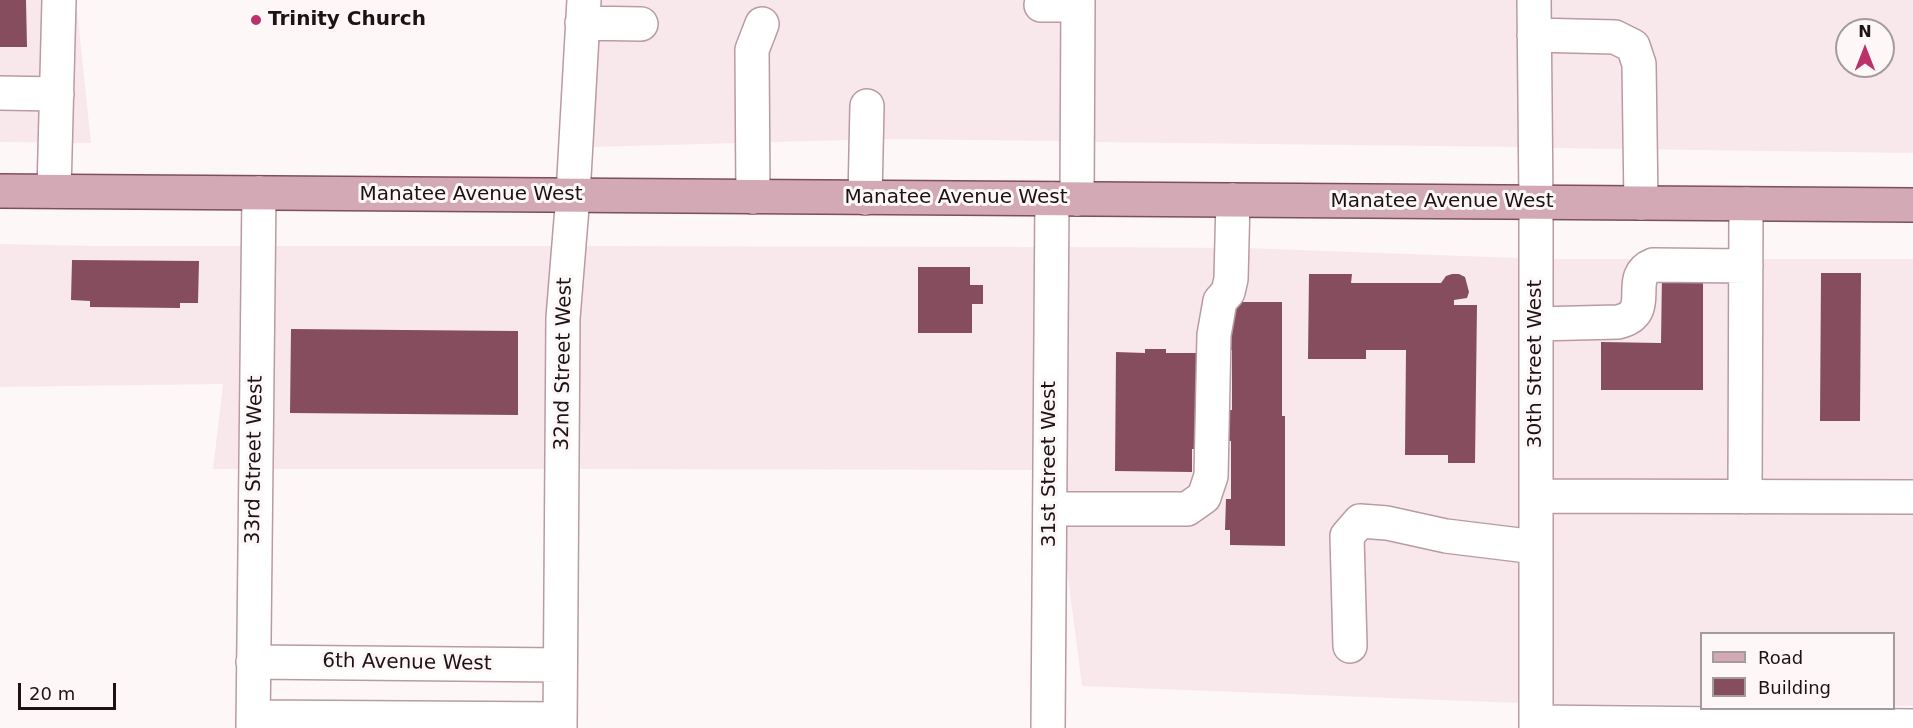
<!DOCTYPE html>
<style>
body{margin:0}
#map{position:relative;width:1913px;height:728px;overflow:hidden;background:#fdf7f8;font-family:"DejaVu Sans",sans-serif}
canvas{display:block}
.legend{position:absolute;left:1700px;top:632px;width:195px;height:78px;box-sizing:border-box;background:#fdf7f8;border:2px solid #a39b9d;margin:0;padding:8px 10px;list-style:none;font-size:18px;color:#1d1215}
.legend li{display:flex;align-items:center;gap:12px;height:30px}
.legend b{width:30px;border:2px solid #a39b9d}
.north{position:absolute;left:1835px;top:18px;width:60px;height:60px;box-sizing:border-box;background:#fdf7f8;border:2px solid #a39b9d;border-radius:50%;rotate:0deg;font-size:16px;font-weight:700;line-height:24px;text-align:center;color:#1d1215}
.north::after{content:'';display:block;margin:auto;width:21px;height:27px;background:#bc316a;clip-path:polygon(50% 0,100% 100%,50% 72%,0 100%)}
.scale{position:absolute;left:18px;top:683px;width:98px;height:27px;box-sizing:border-box;border:3px solid #1d1215;border-top:0;padding-left:8px;font-size:18px;line-height:21px;white-space:nowrap;color:#1d1215;-webkit-text-stroke:4px #fdf7f8;paint-order:stroke}
</style>
<div id="map">
<canvas width="1913" height="728"></canvas>
<ul class="legend">
<li><b style="height:8px;background:#d2a9b5"></b>Road</li>
<li><b style="height:16px;background:#854d5e"></b>Building</li>
</ul>
<div class="north">N</div>
<div class="scale">20 m</div>
</div>
<script>
const g = document.querySelector('canvas').getContext('2d');
g.lineJoin = 'round';
function fill(path, color) { g.fillStyle = color; g.fill(path, 'evenodd'); }
function strokePath(path, color, width, dash) { g.strokeStyle = color; g.lineWidth = width; g.lineCap = dash ? 'butt' : 'round'; g.setLineDash(dash || []); g.stroke(path); }
function label(font, color, halo, rows, align = 'center') {
  g.font = font + ' "DejaVu Sans",sans-serif'; g.lineWidth = 6; g.setLineDash([]); g.textBaseline = 'middle'; g.strokeStyle = halo; g.fillStyle = color; for (const [text, x, y, turn = 0] of rows) {
    g.save(); g.translate(x, y); g.rotate((+turn || 0) * Math.PI / 180); g.textAlign = isNaN(turn) ? turn : align; if (halo) g.strokeText(text, 0, 0); g.fillText(text, 0, 0); g.restore();
  }
}
fill(new Path2D(`
 M0,0H76L91,143L0,142Z
 M600,0H1061V141L886,139L593,147Z
 M1095,0H1517L1519,147L1094,142Z
 M1551,0H1913V153L1552,148ZM1847,30H1883V66H1847Z
 M0,244L96,246H241L239,469H213L223,384L0,387Z
 M275,246H552L546,318L545,469H272Z
 M585,246L1035,247L1033,470L579,469L580,319Z
 M1068,247L1245,248L1519,258V703L1082,686L1066,562Z
 M1553,259H1913V706H1894V634H1702L1701,705L1553,704Z`), '#f8e8ec');
fill(new Path2D(`
 M0,0H26L27,47H0Z
 M72,260L199,261L198,303H180V308L90,307V301L71,300Z
 M918,267H970V285H983V304H972V333H918Z
 M1821,273H1861L1860,421H1820Z
 M1309,274H1352L1351,283H1441L1446,276L1452,274H1459L1465,277L1469,292L1467,298L1454,300V305H1477L1475,463H1448V455H1405L1406,350H1366V359H1308Z
 M1662,274L1703,275V390H1601V342L1661,343Z
 M1232,302H1282V416H1285V546L1230,545V530H1225L1226,499H1231V441H1226V410H1232V350H1228Z
 M291,329L518,331V415L290,413Z
 M1145,349H1166V353H1205L1204,449H1192V472L1115,471L1116,352L1145,353Z`), '#854d5e');
const minor = new Path2D(`
 M1534,0L1536,202V728
 M1041,5H1078
 M582,23L641,24
 M1534,35L1615,37L1633,46L1639,64L1641,203
 M0,93L57,94
 M54,191L59,0
 M753,197L752,50L762,24
 M865,198L867,106
 M1077,199L1078,0
 M1536,324L1618,322C1657,313 1623,277 1653,265L1746,266
 M1536,496L1913,497
 M1745,497L1746,204
 M1050,509H1187L1204,497L1211,476L1214,335L1220,301L1228,292L1231,279L1233,200
 M1350,646L1347,536L1360,521L1387,523L1446,536L1536,547
 M253,662L560,665
 M253,717L560,719
 M1536,722L1913,726
 M253,728L259,193
 M560,728L563,318L573,195L584,0
 M1048,728L1052,199`);
const major = new Path2D(`
 M0,191L1913,205`);
strokePath(minor, '#b99ba3', 36);
strokePath(major, '#7f4e5d', 36);
strokePath(minor, '#fff', 33);
strokePath(major, '#d2a9b5', 33);
for (const [x, y, r, color] of [
 [256,20,6,"#bc316a"]
]) { const dot = new Path2D(); dot.arc(x, y, r, 0, 2 * Math.PI); g.fillStyle = color; g.fill(dot); strokePath(dot, '#fdf7f8', 2); }
label('bold 20px', '#1d1215', '#fdf7f8', [
 ["Trinity Church",268,20]
], 'left');
label('20px', '#1d1215', '#fdf7f8', [
 ["Manatee Avenue West",471,195],
 ["Manatee Avenue West",956,198],
 ["Manatee Avenue West",1442,202],
 ["32nd Street West",564,364,-89],
 ["30th Street West",1536,364,-90],
 ["33rd Street West",255,460,-89],
 ["31st Street West",1050,464,-90],
 ["6th Avenue West",407,663,1]
]);
</script>
